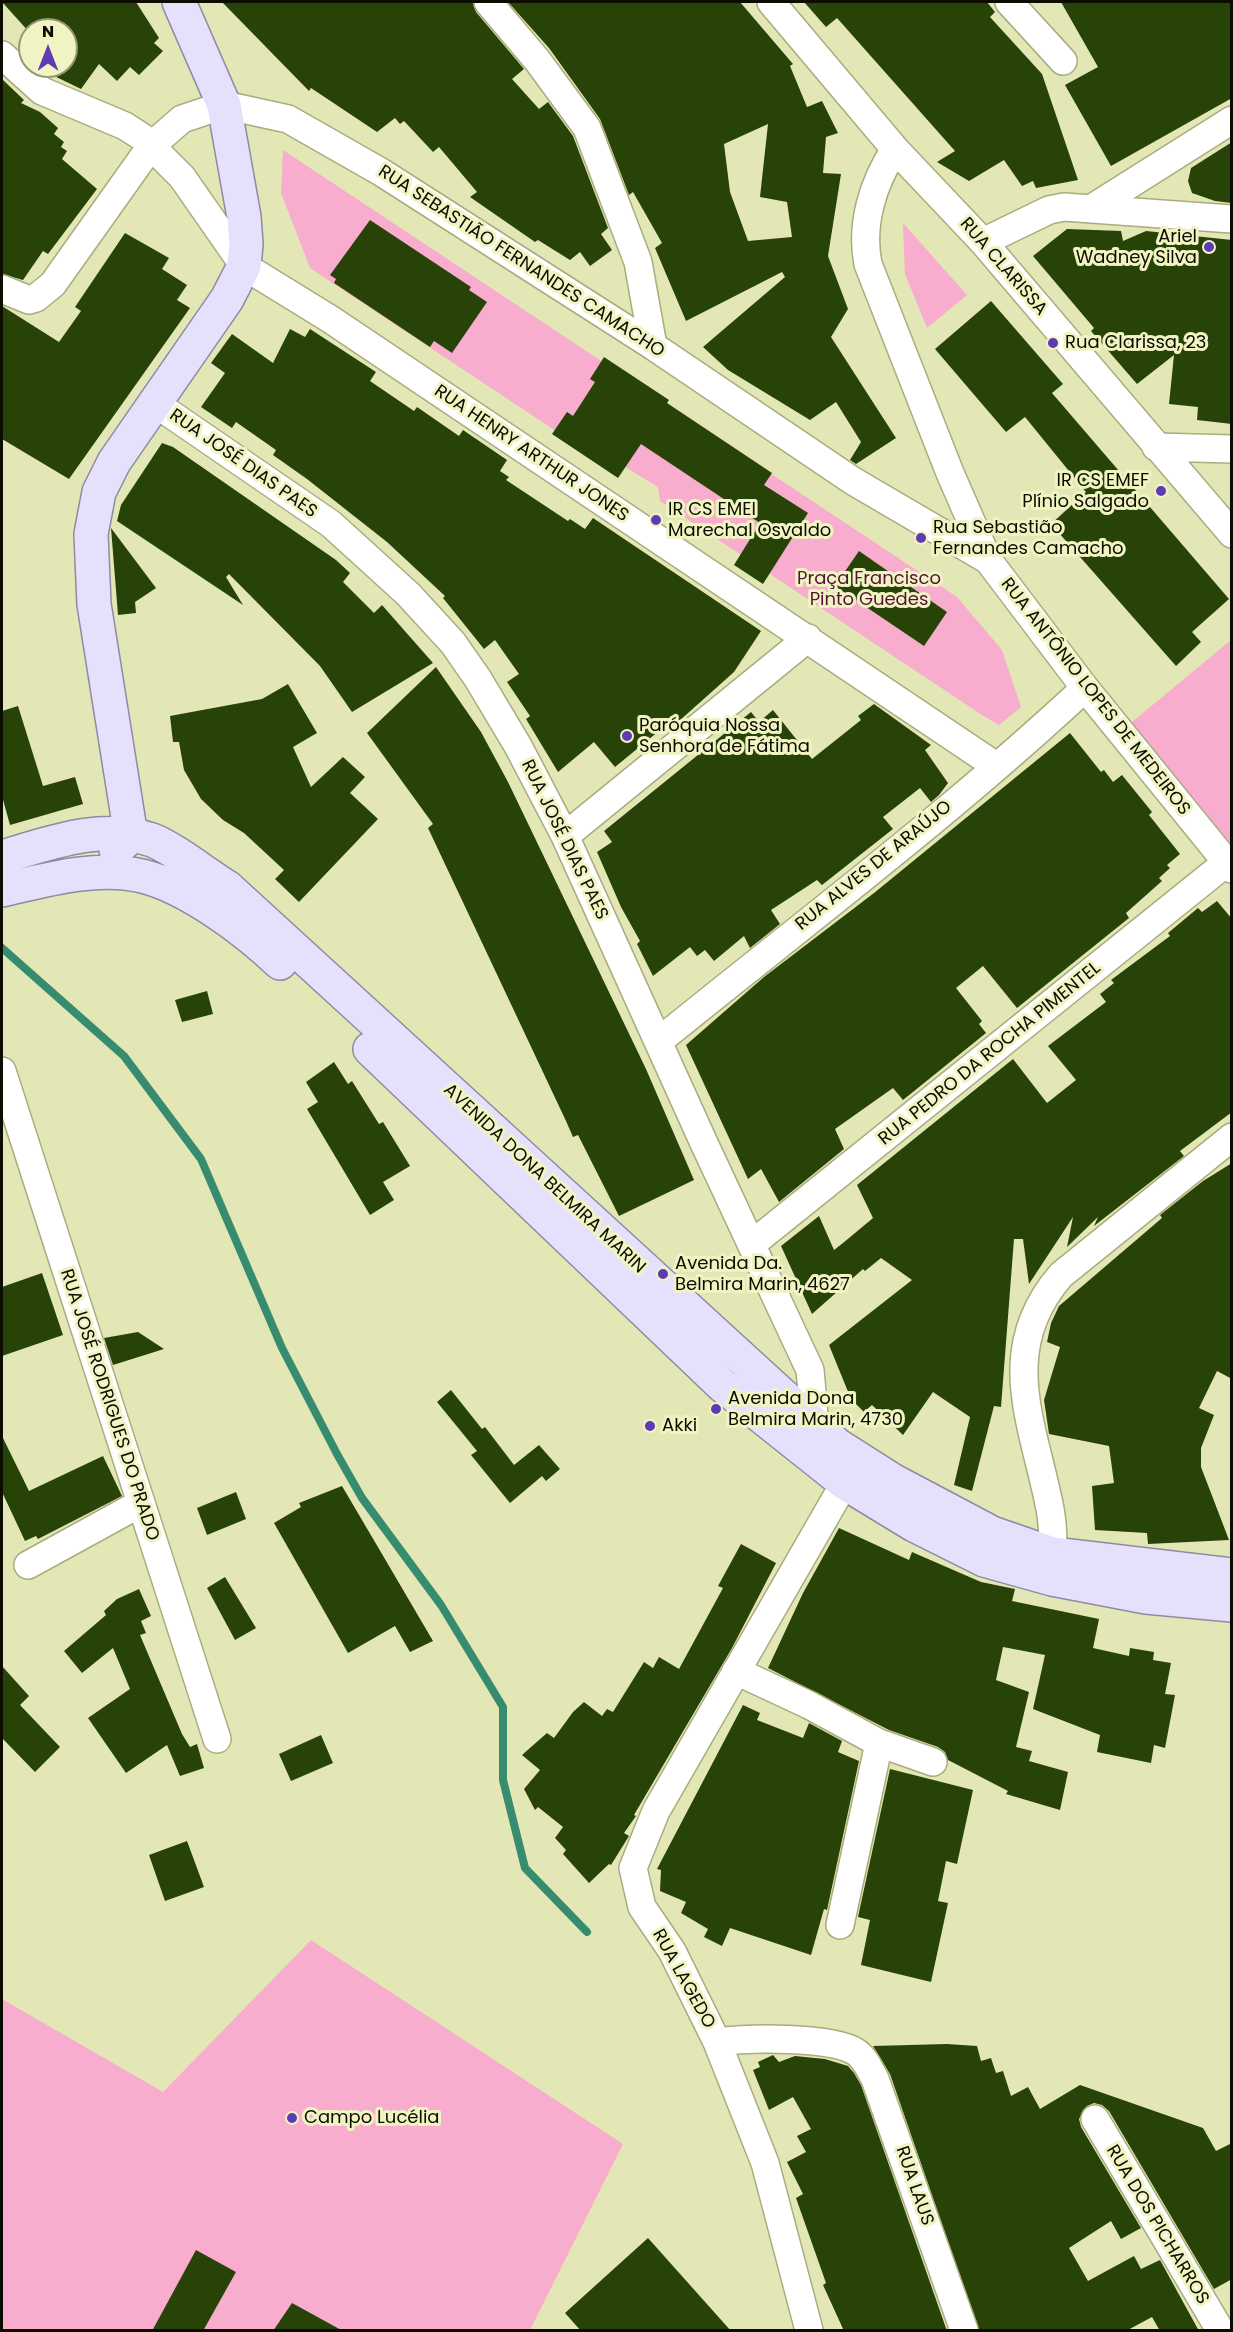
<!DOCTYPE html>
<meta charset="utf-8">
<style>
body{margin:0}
#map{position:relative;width:1233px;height:2332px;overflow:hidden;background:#e3e7b5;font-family:Poppins,sans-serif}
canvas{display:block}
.frame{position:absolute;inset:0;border:3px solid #0c0d00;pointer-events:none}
.north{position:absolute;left:18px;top:18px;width:60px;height:60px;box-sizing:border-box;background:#f0f4c2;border:2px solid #959874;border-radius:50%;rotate:0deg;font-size:16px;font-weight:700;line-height:24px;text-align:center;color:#0c0d00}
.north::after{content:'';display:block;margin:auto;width:21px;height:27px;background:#5e3bb3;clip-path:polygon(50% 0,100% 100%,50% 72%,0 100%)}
</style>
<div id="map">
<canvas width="1233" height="2332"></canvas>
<div class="frame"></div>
<div class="north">N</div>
</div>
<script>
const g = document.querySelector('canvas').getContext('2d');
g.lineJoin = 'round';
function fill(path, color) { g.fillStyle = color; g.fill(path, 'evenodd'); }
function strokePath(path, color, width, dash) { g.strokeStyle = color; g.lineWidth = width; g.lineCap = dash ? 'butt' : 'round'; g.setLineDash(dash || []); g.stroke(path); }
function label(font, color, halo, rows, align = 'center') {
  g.font = font + ' Poppins,sans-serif'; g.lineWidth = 6; g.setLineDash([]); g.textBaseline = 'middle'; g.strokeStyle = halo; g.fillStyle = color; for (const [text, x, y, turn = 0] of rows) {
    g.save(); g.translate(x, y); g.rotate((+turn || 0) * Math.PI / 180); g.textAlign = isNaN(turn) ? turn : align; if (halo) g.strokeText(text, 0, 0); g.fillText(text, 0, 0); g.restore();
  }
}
fill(new Path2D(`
 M283,150L957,597L1002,650L1021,707L999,725L982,715L660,501L658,487L622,465L574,443L310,268L281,193Z
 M903,223L967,295L927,328L905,274Z
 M1231,640V852L1126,727Z
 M311,1940L623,2144L530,2330H2V1999L163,2092Z`), '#f8acce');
strokePath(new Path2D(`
 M2,948L124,1056L201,1159L282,1348L337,1454L362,1498L441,1605L503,1707V1780L525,1868L587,1932`), '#378c70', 8);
fill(new Path2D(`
 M2,2H136L159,38L154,43L163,51L139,75L130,67L117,81L99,64L81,89L50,74L41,66H66V30H30V33Z
 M222,2H473L476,12L524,69L512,79L539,109L548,102L573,136L608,228L601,234L612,250L590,266L580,252L570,260L538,240L535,242L470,197L477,192L439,147L433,152L404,121L400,124L395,118L377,132L311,88L309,91Z
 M508,2H740L793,64L790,66L807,107L822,101L838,133L826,137L823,173L841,174L828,256L848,309L831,337L896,438L856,464L850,460L861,442L836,402L810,420L728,370L703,347L785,277L782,272L686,321L655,248L662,243L633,192L629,195L600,119L549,48ZM768,124L760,197L787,202L792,237L748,241L730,192L724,144Z
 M804,2H987L995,12L990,17L1042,74L1078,180L1036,188L1033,181L1022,186L1004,160L969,181L937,162L955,151L837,18L826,27Z
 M1061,2H1232V98L1111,166L1065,85L1098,67Z
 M2,79L24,100L21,103L40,112L58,128L54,134L64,142L61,147L67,151L62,159L97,189L48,254L43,251L23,280L2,274Z
 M1232,142V203L1215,201L1192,193L1188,181L1191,168Z
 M370,220L471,287L469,290L487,302L452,353L434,341L430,347L334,283L336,279L330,275Z
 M1067,229L1121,231L1123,241L1146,231L1232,240V424L1197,420L1198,407L1169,404L1174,355L1137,384L1091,331L1094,328L1033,256Z
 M125,233L169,258L162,269L187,285L177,300L190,308L69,479L2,439V306L59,342L81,311L75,307Z
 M991,301L1063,384L1052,393L1229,599L1192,632L1201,642L1176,666L1051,524L1086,492L1025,417L1006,432L935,349Z
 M290,329L305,337L310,329L376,372L370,381L414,411L417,407L459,436L463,430L507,460L500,471L509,477L506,480L568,521L570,519L585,529L593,518L761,631L734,672L669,730L665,726L615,767L594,742L558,772L526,719L530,716L507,682L519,674L495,640L484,649L443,598L445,596L387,542L307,479L273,455L276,450L236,422L232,428L201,407L225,373L211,363L232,334L273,363Z
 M604,357L669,400L667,403L772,473L764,485L808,513L763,584L734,565L760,523L641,444L618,478L552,434L567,412L573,416L595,382L590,379Z
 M162,443L173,447L336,560L350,573L343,582L374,613L382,605L433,663L352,712L320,666L229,574L226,577L243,605L117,521L121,505Z
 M111,528L156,588L135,602L136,613L118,615Z
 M859,551L947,612L924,646L835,586Z
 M436,667L481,732L508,782L646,1069L694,1180L619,1216L578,1135L573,1137L566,1121L428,828L433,824L367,733Z
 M288,684L317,733L293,747L311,787L343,757L365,777L350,793L378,819L299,902L275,879L284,870L244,833L223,820L201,799L184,770L179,742H173L170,716L262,699Z
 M874,704L931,745L925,750L948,783L939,795L931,802L920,788L883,817L893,829L822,885L817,880L771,910L780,924L750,948L744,936L714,961L705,950L697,956L690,947L653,976L637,944L640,941L621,907L597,852L612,842L604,831L751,712L759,722L773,710L812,759L861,720L858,716Z
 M18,706L43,786L75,777L83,804L10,825L2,796V711Z
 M1070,733L1101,772L1104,770L1113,782L1122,775L1152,812L1149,815L1180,854L1167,865L1170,868L1159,878L1162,881L1126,913L1129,918L1017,1008L983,966L956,988L982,1021L979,1024L986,1033L903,1100L893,1088L835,1129L844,1149L779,1202L761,1169L748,1179L686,1045L764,977L874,893Z
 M1217,901L1232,919V1112L1180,1151L1184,1156L1094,1226L1098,1217L1067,1247L1073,1217L1029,1284L1023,1239H1014L1001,1407L994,1406L972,1491L954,1485L970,1417L933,1392L903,1435L872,1405L864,1412L851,1399L829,1345L912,1280L881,1258L865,1271L863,1269L812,1314L781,1246L819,1216L834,1250L843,1243L873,1218L857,1185L1013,1059L1047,1103L1076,1080L1048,1046L1106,1002L1100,994L1114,983L1111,980L1170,936L1168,933L1198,908L1202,912Z
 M207,991L213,1014L182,1022L175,1000Z
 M334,1062L348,1084L352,1081L379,1124L383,1122L410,1166L383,1182L394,1200L370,1215L307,1109L318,1102L306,1082Z
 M1232,1163V1379L1217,1371L1199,1408L1214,1415L1201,1448V1467L1229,1540L1148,1544L1147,1533L1095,1530L1092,1486L1114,1483L1109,1446L1049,1434L1044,1400L1060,1347L1047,1342L1051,1323L1059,1306L1162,1218L1160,1215L1203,1181Z
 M42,1273L63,1335L2,1356V1287Z
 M138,1332L164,1349L113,1365L104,1338Z
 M451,1390L482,1429L485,1427L514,1465L539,1445L560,1469L546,1481L542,1476L510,1503L471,1455L477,1451L437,1402Z
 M2,1436L29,1491L103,1456L122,1496L38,1539L36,1536L25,1541L2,1492Z
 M342,1486L382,1554L433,1641L410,1652L395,1626L348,1653L274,1523L301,1507L299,1503Z
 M236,1492L246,1519L207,1535L197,1508Z
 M839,1528L909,1560L912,1552L981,1582L1015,1589L1012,1601L1099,1619L1093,1648L1129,1656L1130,1648L1154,1652L1153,1660L1171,1663L1165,1694L1175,1695L1165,1748L1154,1745L1151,1763L1097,1752L1100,1735L1033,1709L1045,1655L1003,1647L996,1680L1029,1692L1016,1747L1032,1751L1029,1761L1068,1772L1060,1810L1006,1794L1008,1791L948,1760L945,1752L938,1747L889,1730L768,1668L803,1593Z
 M741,1544L776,1563L732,1648L634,1815L636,1816L624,1833L629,1836L611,1865L609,1864L589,1883L563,1854L566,1850L555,1838L563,1827L538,1807L535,1810L524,1789L540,1770L522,1755L547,1733L554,1738L573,1712L584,1702L602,1716L607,1709L613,1712L644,1662L653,1668L659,1657L679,1669L723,1588L718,1586Z
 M225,1577L256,1628L235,1640L207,1588Z
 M139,1589L151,1616L141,1621L146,1633L140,1635L182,1734L190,1747L197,1744L204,1768L180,1776L167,1745L126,1773L88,1718L130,1689L113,1648L82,1673L64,1651L106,1615L104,1611L117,1599Z
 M2,1666L29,1696L20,1705L60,1747L35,1772L2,1738Z
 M743,1705L760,1713L757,1720L803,1738L809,1723L842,1741L838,1752L859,1761L827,1910L824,1909L811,1955L730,1928L722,1946L704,1937L708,1929L681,1913L686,1902L660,1891L661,1870L657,1869Z
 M321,1735L333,1763L291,1781L279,1754Z
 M890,1769L973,1790L957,1864L946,1861L938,1901L948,1903L931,1982L861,1965L870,1920L858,1917Z
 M187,1841L204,1887L165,1901L149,1855Z
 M947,2044L977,2046L981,2061L991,2058L996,2073L1003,2071L1011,2096L1028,2087L1040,2109L1080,2085L1203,2128L1216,2151L1232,2143V2279L1214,2289L1109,2111L1102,2105L1094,2103L1087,2106L1079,2119L1081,2127L1141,2228L1121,2239L1111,2221L1069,2248L1088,2281L1134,2256L1141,2269L1160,2260L1199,2331H1160L1152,2317L1126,2331H979L890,2074L873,2046Z
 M773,2055L779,2062L795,2056L825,2059L848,2066L854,2073L861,2085L947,2331H844L823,2285L826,2283L796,2198L803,2194L787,2162L806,2152L797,2136L811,2129L793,2097L769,2110L753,2070L760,2067L758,2062Z
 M648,2238L731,2331H581L565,2313Z
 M196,2250L236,2272L203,2331H152Z
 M292,2303L343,2331H273Z`), '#284307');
const minor = new Path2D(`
 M488,2L537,60L587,128L638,262L653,346
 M771,2L895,149L983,242L1232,534
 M1009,2L1063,61
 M2,55L42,91L125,126L142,137L182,177L244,266L330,319L996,766
 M895,149C873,183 860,224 868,264L950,473L988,560L1085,688L1232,869
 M1094,207L1232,120
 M983,242L1049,210L1064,207L1232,219
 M2,289L29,300L36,298L53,284L151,146L182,119L224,105L288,119L381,172L653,346L853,481L988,560
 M156,404L331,524L408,594L453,643L478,679L518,746L565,836L703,1141L810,1370L815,1426
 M1156,447L1232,449
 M565,836L808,638
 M659,1041C802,925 951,813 1085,688
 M2,1071L217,1739
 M752,1244L1226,863
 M28,1565L141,1503
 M1052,1573C1053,1552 1054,1530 1050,1509C1034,1425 995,1351 1061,1275L1232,1137
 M736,1671L809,1705L879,1743L933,1762
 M840,1925L879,1743
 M717,2042C748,2038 831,2036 856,2052C865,2058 870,2070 875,2079L964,2330
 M1095,2119L1220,2330
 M809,2330L765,2163L717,2042L672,1951L642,1907L633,1868L656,1811L855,1465`);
const major = new Path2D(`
 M116,850L131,836L94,604L91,534L99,492L114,462L227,299L244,266L246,244L244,217L224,105L179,2
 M2,857C50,843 101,823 152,840C173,848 206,874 227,887L837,1445L892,1480L992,1533L1053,1554L1232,1575
 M2,890C45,880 97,865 142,876C188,887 246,931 280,963
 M370,1049L723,1386L845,1483L914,1525L984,1560L1052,1579L1146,1597L1232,1605`);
strokePath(minor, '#a9ac7d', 30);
strokePath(major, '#8e8aa3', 36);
strokePath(minor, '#fff', 27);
strokePath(major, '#e5e1fd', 33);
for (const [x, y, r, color] of [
 [1209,247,6,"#5e3bb3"],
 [1053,343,6,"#5e3bb3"],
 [1161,491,6,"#5e3bb3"],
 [656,520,6,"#5e3bb3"],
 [921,538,6,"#5e3bb3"],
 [627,736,6,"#5e3bb3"],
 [663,1274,6,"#5e3bb3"],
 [716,1409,6,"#5e3bb3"],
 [650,1426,6,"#5e3bb3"],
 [292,2118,6,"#5e3bb3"]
]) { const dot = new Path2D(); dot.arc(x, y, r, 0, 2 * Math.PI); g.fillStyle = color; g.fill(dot); strokePath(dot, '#f0f4c2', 2); }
label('18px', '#0c0d00', '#f0f4c2', [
 ["Ariel",1197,237,"right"],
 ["Wadney Silva",1197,258,"right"],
 ["Rua Clarissa, 23",1065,343],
 ["IR CS EMEF",1149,481,"right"],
 ["Plínio Salgado",1149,502,"right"],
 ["IR CS EMEI",668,510],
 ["Marechal Osvaldo",668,531],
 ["Rua Sebastião",933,528],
 ["Fernandes Camacho",933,549],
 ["Paróquia Nossa",639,726],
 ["Senhora de Fátima",639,747],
 ["Avenida Da.",675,1264],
 ["Belmira Marin, 4627",675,1285],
 ["Avenida Dona",728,1399],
 ["Belmira Marin, 4730",728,1420],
 ["Akki",662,1426],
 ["Campo Lucélia",304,2118]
], 'left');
label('18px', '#0c0d00', '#f0f4c2', [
 ["RUA SEBASTIÃO FERNANDES CAMACHO",521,262,33],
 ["RUA CLARISSA",1003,267,49],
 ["RUA HENRY ARTHUR JONES",531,454,34],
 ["RUA JOSÉ DIAS PAES",243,464,35],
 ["RUA ANTÔNIO LOPES DE MEDEIROS",1095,697,52],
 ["RUA JOSÉ DIAS PAES",564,840,64],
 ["RUA ALVES DE ARAÚJO",874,866,-39],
 ["RUA PEDRO DA ROCHA PIMENTEL",990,1054,-39],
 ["AVENIDA DONA BELMIRA MARIN",544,1179,43],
 ["RUA JOSÉ RODRIGUES DO PRADO",109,1405,72],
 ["RUA LAGEDO",683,1979,61],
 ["RUA LAUS",914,2186,71],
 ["RUA DOS PICHARROS",1157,2225,59]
]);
label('18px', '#551137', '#f0f4c2', [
 ["Praça Francisco",869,579],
 ["Pinto Guedes",869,600]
]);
</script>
